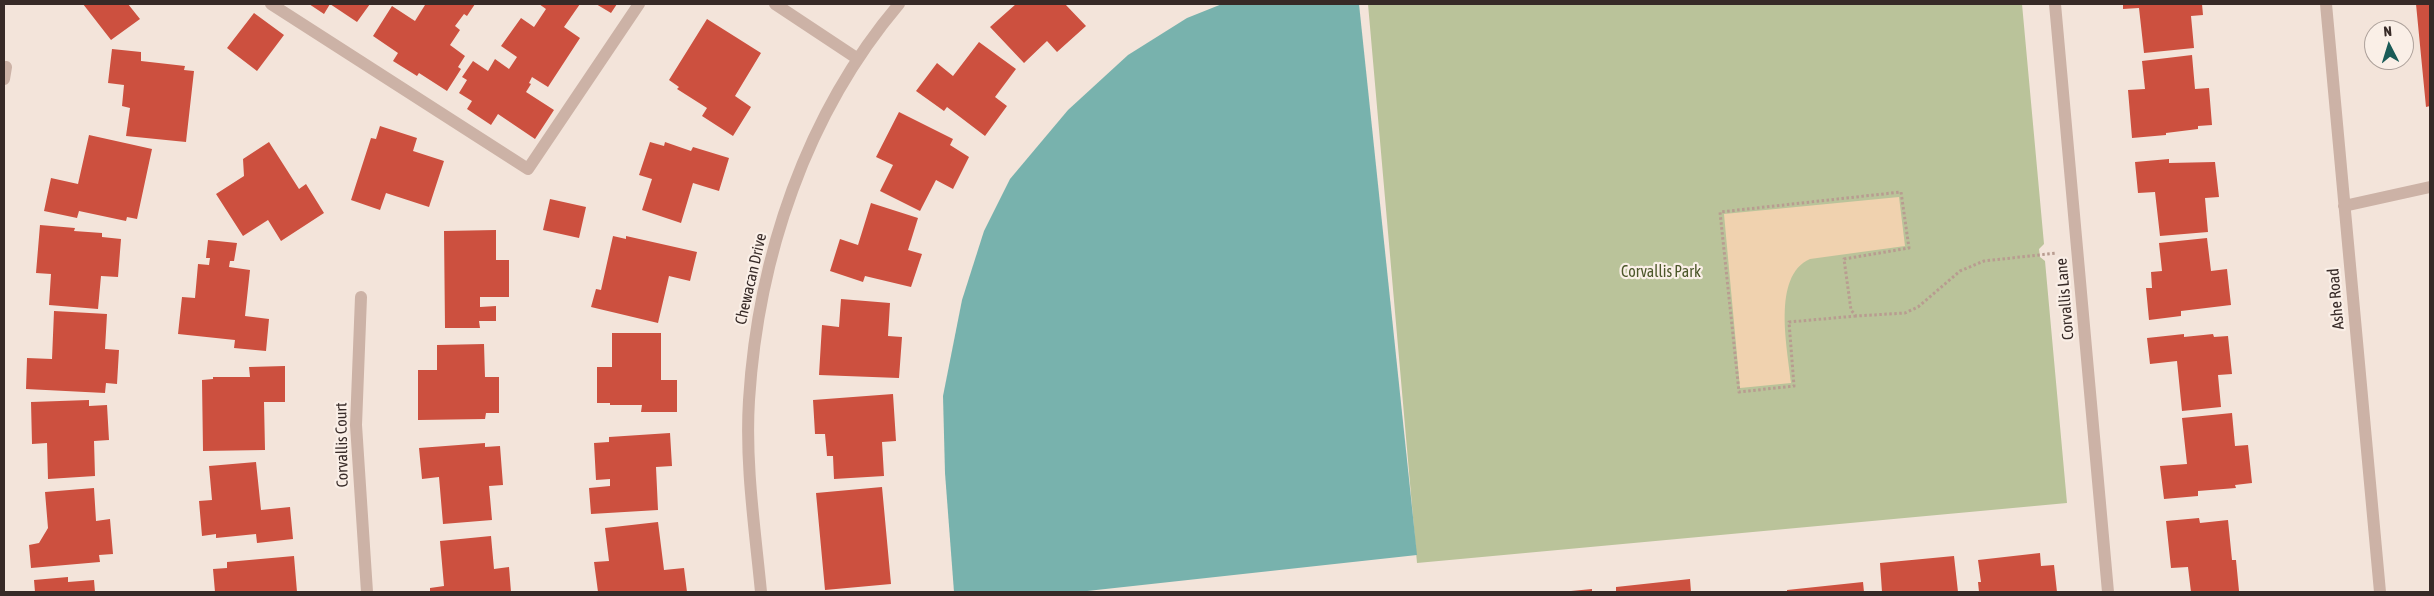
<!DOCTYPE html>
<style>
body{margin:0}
#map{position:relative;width:2434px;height:596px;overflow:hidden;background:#f3e4da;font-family:"Asap Condensed",sans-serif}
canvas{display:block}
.frame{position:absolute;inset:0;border:5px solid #372a27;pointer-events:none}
.north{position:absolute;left:2364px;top:20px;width:50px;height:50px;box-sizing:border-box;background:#faefe7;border:1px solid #aca09a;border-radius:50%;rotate:355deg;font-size:14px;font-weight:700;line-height:20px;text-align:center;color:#372a27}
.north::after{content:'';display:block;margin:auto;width:18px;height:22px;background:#1a5b57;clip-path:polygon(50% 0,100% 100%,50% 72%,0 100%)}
</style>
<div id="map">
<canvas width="2434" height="596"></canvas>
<div class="frame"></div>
<div class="north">N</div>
</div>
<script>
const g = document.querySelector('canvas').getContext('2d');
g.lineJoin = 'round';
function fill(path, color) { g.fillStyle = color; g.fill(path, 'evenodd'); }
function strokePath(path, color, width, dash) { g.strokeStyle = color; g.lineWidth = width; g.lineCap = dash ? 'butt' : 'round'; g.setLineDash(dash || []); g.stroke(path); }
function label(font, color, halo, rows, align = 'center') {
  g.font = font + ' "Asap Condensed",sans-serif'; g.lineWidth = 4.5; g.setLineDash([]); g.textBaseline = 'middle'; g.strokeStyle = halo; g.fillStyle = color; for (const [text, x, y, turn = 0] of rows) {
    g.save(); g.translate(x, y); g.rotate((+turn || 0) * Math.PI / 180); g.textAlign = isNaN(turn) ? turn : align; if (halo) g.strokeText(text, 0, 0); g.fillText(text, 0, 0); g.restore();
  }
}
fill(new Path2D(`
 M1368,4H2022L2044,244L2039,249L2040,257L2045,261L2067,503L1417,563Z`), '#bac39a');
fill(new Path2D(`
 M1899,197L1905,246L1810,259C1771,276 1788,350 1791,383L1740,388L1724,214Z`), '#f0d2af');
fill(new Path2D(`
 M1222,4H1359L1417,555L1078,592H954L945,473L943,396L962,300L984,231L1010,179L1068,110L1128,55L1187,18Z`), '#78b2ad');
fill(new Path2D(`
 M83,4H128L140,19L111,40Z
 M309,4H370L357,22L330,4L324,14Z
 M422,4H475L467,16L464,14L455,26L460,30L450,45L465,56L458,67L461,69L447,91L419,73L417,76L393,61L398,53L373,36L392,6L415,21L425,5Z
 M539,4H580L564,27L580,38L548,87L532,77L529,83L531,84L526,92L554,110L535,139L498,114L491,125L467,109L472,101L459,93L467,80L462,77L473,61L488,71L495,59L509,69L517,57L501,46L521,18L534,27L546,9Z
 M596,4H617L611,13Z
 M1016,4H1065L1086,26L1057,52L1047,41L1024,63L990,27Z
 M2123,4H2202L2203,15L2191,16L2194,48L2144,53L2139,8L2123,9Z
 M2416,4H2430V106L2426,107Z
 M254,13L284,35L257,71L227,48Z
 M707,19L761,53L735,96L751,107L733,136L702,116L707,108L677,89L679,87L669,80Z
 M979,42L1016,69L995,97L1007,106L985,136L947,107L944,111L916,91L937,63L953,76Z
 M112,49L141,52V61L185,66L184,70L194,71L186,142L126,136L130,108L122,106L124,85L108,83Z
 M2192,55L2195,89L2209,88L2212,125L2198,126V129L2166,133V135L2132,138L2128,90L2145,89L2142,61Z
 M899,112L953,139L950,145L969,157L953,189L936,180L920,211L880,191L893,165L876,157Z
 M380,126L417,138L413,151L444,161L429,207L386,193L380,210L351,200L371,138L376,139Z
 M89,135L152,149L137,219L127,217L126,221L79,211L77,218L44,211L51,178L78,184Z
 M269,142L299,189L306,184L324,213L281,241L268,220L243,236L216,194L244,176L243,159Z
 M650,142L664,146L665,142L691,151L693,147L729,158L719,191L693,183L681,223L642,210L652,179L639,175Z
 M2169,159V163L2215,162L2219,197L2205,198L2208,232L2160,236L2155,192L2138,193L2135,162Z
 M550,199L586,207L579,238L543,230Z
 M871,203L918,218L908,250L922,254L911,287L865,276L863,282L830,271L840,239L858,245Z
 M40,225L75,228L74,231L102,233V237L121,239L118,277L101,276L98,309L49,305L51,274L36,273Z
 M496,230V260H509V297H480V307L496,306V321H479L480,328H445L444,231Z
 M613,236L626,239V236L697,252L690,281L669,276L658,323L591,307L596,289L601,290Z
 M2207,238L2211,271L2227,269L2231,305L2181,311V316L2149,320L2146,288H2152L2151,272L2162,271L2159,243Z
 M208,240L237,243L234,261H230L229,267L250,270L245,316L269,319L266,351L234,348L235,340L178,334L182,297L195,298L198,264L209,265L210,258H206Z
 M841,299L890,303L888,336L902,337L899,378L819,375L822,325L839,327Z
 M54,311L107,314L105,349L119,350L117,384L106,383L105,393L26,389L27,358L52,359Z
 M612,333H661V380H677V412H641L642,405H610V403H597V367H612Z
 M2184,334V337L2213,334L2214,337L2228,336L2232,374L2218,375L2221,407L2182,411L2177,361L2150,364L2147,338Z
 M484,344L485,377H499V413H486L485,419L418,420V370H437V345Z
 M285,366V402H264L265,450L203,451L202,380L213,379V377H250L249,367Z
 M893,394L896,441L882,442L884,476L834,479L833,456H827L825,434H815L813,400Z
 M89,400V406L107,405L109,440L94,441L95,476L48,479L47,443L32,444L31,402Z
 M2232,413L2235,446L2248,445L2252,483L2235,485L2236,488L2198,491V496L2164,499L2160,466L2187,464L2182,418Z
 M670,433L672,466L656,467L658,510L591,514L589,488L610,486V479L596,480L594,443L609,442V437Z
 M485,443V447L500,446L503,485L489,486L492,520L443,524L439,477L422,479L419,448Z
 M256,462L261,510L290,507L293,539L257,543L256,534L216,538V534L202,536L199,501L212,500L209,466Z
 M882,487L891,584L825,590L816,493Z
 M94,488L96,521L110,519L113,554L99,555L100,562L31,568L29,545L39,543L48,528L45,492Z
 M2199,518L2200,523L2228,520L2232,560H2236L2239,591L2191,592L2188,567L2171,568L2166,521Z
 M658,522L664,570L684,568L687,592H598L594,562L609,561L605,528Z
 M491,536L494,569L509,567L511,592H430V588L444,586L440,541Z
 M2040,553L2041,566L2054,565L2057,592H1979L1978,582H1981L1978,560Z
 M294,556L297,592H215L213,569L227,568V562Z
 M1954,556L1958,592H1882L1880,563Z
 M68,577V582L94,580L95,592H35L34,580Z
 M1690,579L1691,592H1616V587Z
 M1863,582L1864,592H1787V590Z
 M1592,589V592H1571V591Z`), '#cc503f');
strokePath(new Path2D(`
 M1856,316L1789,322L1794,386L1739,392L1720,212L1901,192L1909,248L1844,259L1851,310L1856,316L1905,313L1918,307L1960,271L1984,261L2057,253`), '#b89c90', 3, [2.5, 2.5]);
strokePath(new Path2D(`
 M271,4L528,169L639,4
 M775,4L858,59
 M2055,4L2108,592
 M2326,4L2380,592
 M4,79L6,67
 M2344,206L2430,187
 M361,297L356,425L367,592
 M761,592C755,529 745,464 749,400C758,257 806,114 899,4`), '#ccb2a6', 12);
label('16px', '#4c572a', '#faefe7', [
 ["Corvallis Park",1661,272]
]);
label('16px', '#372a27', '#faefe7', [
 ["Chewacan Drive",751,279,-77],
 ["Corvallis Lane",2065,299,-95],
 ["Ashe Road",2336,299,-95],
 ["Corvallis Court",342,445,-91]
]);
</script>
